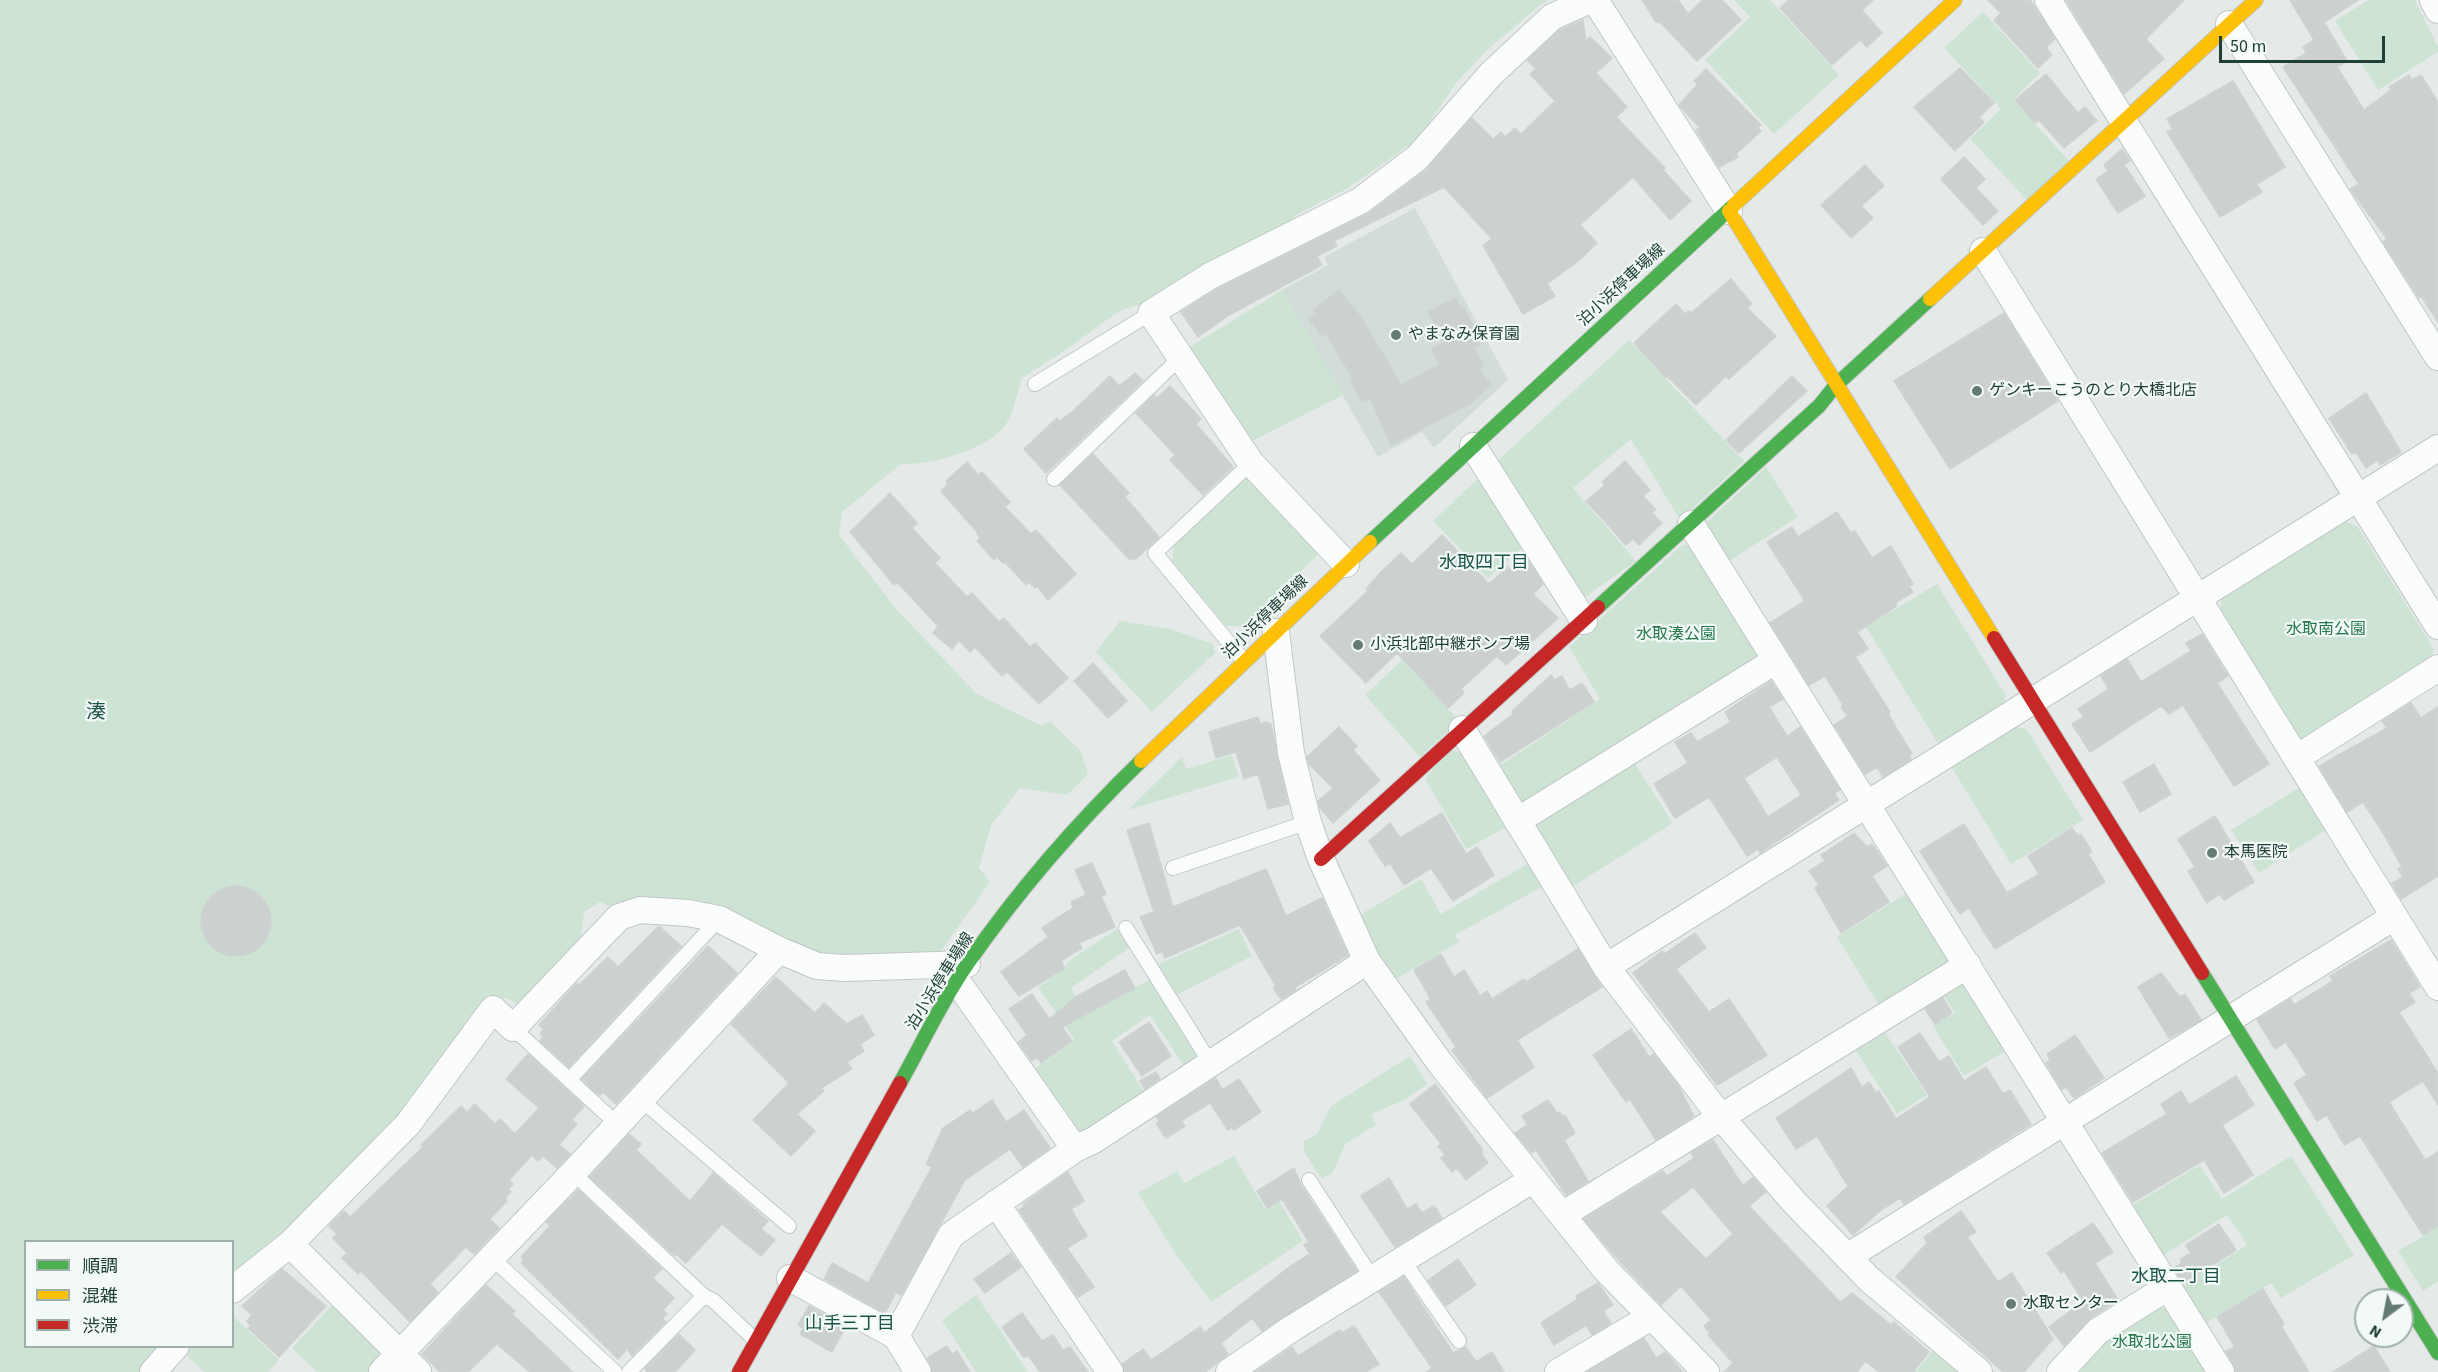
<!DOCTYPE html>
<meta charset="utf-8">
<style>
body{margin:0}
#map{position:relative;width:2438px;height:1372px;overflow:hidden;background:#e5eae8;font-family:"Source Sans 3","Noto Sans JP",sans-serif}
canvas{display:block}
.legend{position:absolute;left:24px;top:1240px;width:210px;height:108px;box-sizing:border-box;background:#f2f9f6;border:2px solid #9eafaa;margin:0;padding:8px 10px;list-style:none;font-size:18px;color:#203f39}
.legend li{display:flex;align-items:center;gap:12px;height:30px}
.legend b{width:30px;border:2px solid #9eafaa}
.north{position:absolute;left:2354px;top:1288px;width:60px;height:60px;box-sizing:border-box;background:#f2f9f6;border:2px solid #9eafaa;border-radius:50%;rotate:212deg;font-size:16px;font-weight:700;line-height:24px;text-align:center;color:#203f39}
.north::after{content:'';display:block;margin:auto;width:21px;height:27px;background:#657b76;clip-path:polygon(50% 0,100% 100%,50% 72%,0 100%)}
.scale{position:absolute;left:2219px;top:36px;width:166px;height:27px;box-sizing:border-box;border:3px solid #203f39;border-top:0;padding-left:8px;font-size:18px;line-height:21px;white-space:nowrap;color:#203f39;-webkit-text-stroke:4px #f2f9f6;paint-order:stroke}
</style>
<div id="map">
<canvas width="2438" height="1372"></canvas>
<ul class="legend">
<li><b style="height:8px;background:#4caf50"></b>順調</li>
<li><b style="height:8px;background:#ffc107"></b>混雑</li>
<li><b style="height:8px;background:#c62828"></b>渋滞</li>
</ul>
<div class="north">N</div>
<div class="scale">50 m</div>
</div>
<script>
const g = document.querySelector('canvas').getContext('2d');
g.lineJoin = 'round';
function fill(path, color) { g.fillStyle = color; g.fill(path, 'evenodd'); }
function strokePath(path, color, width, dash) { g.strokeStyle = color; g.lineWidth = width; g.lineCap = dash ? 'butt' : 'round'; g.setLineDash(dash || []); g.stroke(path); }
function label(font, color, halo, rows, align = 'center') {
  g.font = font + ' "Source Sans 3","Noto Sans JP",sans-serif'; g.lineWidth = 4.5; g.setLineDash([]); g.textBaseline = 'middle'; g.strokeStyle = halo; g.fillStyle = color; for (const [text, x, y, turn = 0] of rows) {
    g.save(); g.translate(x, y); g.rotate((+turn || 0) * Math.PI / 180); g.textAlign = isNaN(turn) ? turn : align; if (halo) g.strokeText(text, 0, 0); g.fillText(text, 0, 0); g.restore();
  }
}
fill(new Path2D(`
 M1415,208L1508,380L1434,448L1422,432L1378,457L1282,290L1328,265L1324,257Z`), '#d2dcd8');
fill(new Path2D(`
 M0,0H1549L1540,5L1488,49L1457,82L1417,140L1345,190L1296,215L1284,227L1153,301L1119,311L1066,350L1022,378C1018,391 1015,406 1009,419C996,448 930,466 901,464L842,512L839,535L896,609L977,694L1042,726L1050,721L1081,751L1088,774L1067,795L1020,788L991,825L979,868L990,882L938,955L824,958L784,943L613,908L600,902L584,912L581,941L522,1006L506,998L493,997L402,1119L284,1235L233,1276L232,1242H26V1346L161,1347L138,1372H0Z
 M1734,0H1770L1839,75L1774,134L1705,60L1750,17Z
 M2368,0H2415L2438,47V52L2378,90L2335,21Z
 M1983,12L2040,73L2013,100L2070,162L2028,201L1970,139L2001,109L1944,48Z
 M1282,290L1343,395L1250,442L1188,348Z
 M1629,340L1744,461L1680,520L1631,439L1573,488L1636,561L1581,600L1495,463Z
 M1766,467L1798,517L1723,565L1706,523Z
 M1482,475L1526,545L1488,578L1433,521Z
 M1241,479H1255L1321,552L1244,626H1226L1172,561L1174,545Z
 M2341,520L2357,526L2434,649L2430,663L2308,738H2296L2220,612L2222,596Z
 M1682,545L1699,546L1762,656L1524,805L1515,800L1496,768L1600,699L1569,647Z
 M1937,584L2005,694V707L1940,747L1866,627Z
 M1120,621L1170,629L1213,644L1215,653L1152,712L1096,652Z
 M1402,660L1459,721L1420,757L1365,695Z
 M2014,725L2027,730L2083,820L2011,864L1950,765Z
 M1449,750L1466,753L1509,826L1466,849L1425,779Z
 M1232,755L1239,777L1128,810L1182,757L1186,769Z
 M1633,761L1673,823L1569,889L1532,829L1535,822Z
 M2305,784L2331,827L2259,873L2231,830Z
 M1531,862L1545,885L1455,935L1459,942L1392,981L1356,917L1421,879L1441,914Z
 M1912,890L1952,954L1950,964L1880,1007L1837,937Z
 M1117,929L1129,948L1071,988L1086,1015L1149,980L1197,1054L1193,1069L1187,1071L1150,1015L1112,1041L1147,1097L1087,1136L1077,1134L1033,1070L1075,1040L1038,987L1066,968V963Z
 M1239,929L1252,956L1177,995L1158,964Z
 M1955,982L1971,983L2012,1047L1964,1076L1933,1026L1955,1013L1941,991Z
 M1882,1028L1927,1095L1897,1114L1853,1046Z
 M1410,1056L1427,1084L1404,1100L1371,1114L1376,1125L1345,1144L1333,1172L1322,1179L1304,1152V1141L1317,1134L1331,1106Z
 M1234,1156L1265,1209L1279,1201L1303,1241L1211,1302L1173,1250L1138,1193L1177,1171L1184,1183Z
 M2291,1156L2354,1255L2281,1298L2271,1283L2201,1326L2178,1289L2247,1245L2227,1215L2159,1258L2128,1208L2200,1165L2222,1199Z
 M2438,1227V1281L2423,1291L2398,1251Z
 M976,1295L1028,1372H976L942,1320Z
 M334,1303L379,1348V1361L368,1372H317L292,1348Z
 M2157,1307L2167,1309L2206,1372H2074L2104,1339Z
 M233,1316L279,1360L268,1372H204L184,1353L189,1347L232,1346Z
 M1934,1349L1958,1370L1955,1372H1915Z`), '#cde4d5');
const building = new Path2D(`
 M1642,0H1678L1688,14L1703,0H1722L1741,20L1697,61L1660,22H1656Z
 M1789,0H1873L1862,10L1882,33L1867,47L1860,40L1832,65L1780,8Z
 M1988,0H2030L2055,39L2046,48L2052,55L2038,68L1994,20L2001,13Z
 M2066,0H2184L2146,39L2164,59L2124,94Z
 M2290,0H2358L2324,22L2347,61L2337,67L2364,110L2391,90L2389,87L2409,75L2412,80L2421,75L2438,102V322L2421,296L2419,298L2383,242L2387,239L2350,189L2359,184L2283,67L2306,53L2303,47L2314,40Z
 M1583,20L1586,41L1590,37L1612,58L1596,73L1627,107L1616,117L1665,168L1663,170L1691,201L1670,220L1633,177L1580,225L1597,243L1577,262L1547,284L1555,296L1523,314L1483,245L1492,239L1444,187L1334,241L1337,246L1317,256L1322,265L1229,315L1198,337L1181,312L1217,289L1369,213L1426,170L1472,118L1493,139L1501,132L1505,137L1515,128L1521,134L1555,101L1530,74L1536,69L1527,60L1560,30Z
 M1960,68L1994,103L1979,117L1984,122L1955,151L1914,107Z
 M1706,69L1761,125L1758,128L1761,131L1736,154L1738,157L1719,167L1696,130L1700,128L1679,105L1698,84L1694,81Z
 M2046,74L2078,113L2085,107L2097,121L2064,148L2039,120L2035,123L2015,100Z
 M2233,81L2285,167L2257,184L2262,192L2220,217L2167,132L2173,129L2167,119Z
 M2122,149L2130,161L2124,165L2145,196L2118,213L2096,179L2108,171L2104,165Z
 M1964,157L1985,179L1976,188L1998,211L1983,225L1941,179Z
 M1865,165L1884,186L1861,206L1873,218L1851,238L1821,205Z
 M1731,279L1752,304L1747,308L1776,336L1729,379L1726,376L1696,405L1667,376L1665,377L1634,343L1676,304L1685,314L1689,311L1691,313Z
 M1339,290L1361,317L1401,385L1439,365L1432,349L1444,342L1428,312L1456,298L1462,310L1464,308L1482,343L1474,347L1484,366L1478,368L1491,385L1473,402L1391,445L1370,398L1362,402L1350,380L1353,378L1325,333L1322,336L1309,319L1316,313L1313,310Z
 M2004,313L2058,401L1950,469L1894,381Z
 M1135,373L1143,381L1046,473L1024,449L1057,418L1060,421L1073,411L1110,376L1119,386Z
 M1792,376L1807,391L1739,453L1726,440Z
 M1170,386L1201,419L1196,424L1233,467L1203,495L1170,460L1175,455L1136,413L1154,395L1157,398Z
 M2366,393L2401,452L2380,465L2378,460L2366,468L2356,452L2352,454L2329,418Z
 M1093,454L1129,493L1125,497L1159,537L1136,559H1129L1060,485Z
 M1625,461L1650,490L1643,496L1656,510L1652,513L1662,523L1639,545L1633,539L1626,545L1586,501L1605,485L1602,482Z
 M967,462L978,475L982,472L1010,502L1005,507L1031,534L1036,530L1076,574L1048,600L1037,586L1035,588L1029,582L1026,585L1005,562L1003,563L997,557L994,560L977,541L980,538L976,531L941,491L948,484L946,481Z
 M890,493L917,523L912,528L940,558L935,563L967,597L972,593L999,622L1004,618L1030,647L1035,643L1068,678L1039,704L1007,672L1002,676L975,647L970,652L959,640L952,649L933,633L938,626L897,582L894,585L850,532Z
 M1837,512L1851,533L1855,531L1872,558L1891,546L1913,584L1909,586L1913,592L1895,603L1897,606L1857,632L1868,649L1855,657L1890,712L1888,714L1912,754L1909,756L1911,759L1883,777L1877,767L1865,774L1834,725L1848,716L1841,707L1843,705L1825,676L1809,685L1770,623L1805,601L1767,542L1792,527L1798,537Z
 M1442,535L1489,584L1508,567L1514,573L1528,560L1543,584L1533,594L1558,618L1506,665L1497,656L1461,689L1464,693L1448,708L1397,653L1366,683L1320,636L1368,591L1366,589L1380,573L1401,553L1412,564Z
 M2202,634L2228,676L2217,683L2269,764L2234,786L2183,705L2169,714L2161,706L2090,752L2072,724L2084,717L2078,709L2109,689L2101,676L2127,659L2141,682L2191,651L2186,643Z
 M1093,663L1127,701L1108,718L1074,681Z
 M1551,675L1554,680L1562,676L1570,690L1582,683L1594,702L1500,762L1484,736L1513,714L1512,711Z
 M1771,681L1783,699L1769,707L1787,736L1800,727L1840,790L1834,793L1839,800L1760,853L1758,849L1747,856L1709,797L1675,818L1654,784L1688,763L1675,742L1691,733L1697,742L1731,722L1725,712ZM1777,757L1801,795L1768,817L1744,778Z
 M2411,703L2421,718L2438,707V876L2401,899L2392,883L2403,877L2398,869L2402,867L2383,833L2363,802L2347,812L2319,766L2387,728L2382,721Z
 M1258,717L1260,724L1266,722L1271,724L1288,804L1268,809L1258,774L1244,779L1236,752L1216,758L1209,732Z
 M1339,727L1357,746L1353,750L1380,780L1333,823L1320,808L1318,801L1333,788L1309,764L1307,757Z
 M2154,764L2171,794L2140,812L2123,782Z
 M1442,813L1466,854L1477,847L1494,875L1453,901L1431,868L1404,885L1390,863L1385,866L1369,841L1390,823L1400,838Z
 M2215,816L2254,882L2224,900L2220,894L2207,903L2188,871L2195,867L2178,839Z
 M1149,823L1173,907L1266,869L1286,916L1322,898L1348,955L1294,988L1296,990L1281,999L1273,988L1276,986L1240,925L1165,958L1162,951L1157,954L1140,917L1154,912L1127,830Z
 M1964,824L2007,893L2039,874L2028,856L2072,828L2078,836L2081,834L2092,852L2088,854L2105,882L1995,949L1969,908L1960,914L1920,851Z
 M1854,833L1867,847L1872,844L1887,866L1872,876L1889,902L1841,933L1815,888L1819,885L1809,871L1825,861L1821,855Z
 M1092,863L1106,894L1101,896L1115,927L1079,943L1082,948L1061,961L1065,968L1019,996L1001,972L1048,937L1042,928L1073,908L1071,902L1086,895L1075,870Z
 M201 921a35 35 0 1 1 70 0a35 35 0 1 1-70 0Z
 M659,926L681,946L569,1067L540,1041L543,1037L540,1034L544,1029L539,1025L577,983L579,985L608,957L618,967Z
 M1695,933L1706,948L1676,969L1709,1012L1729,999L1767,1055L1717,1085L1633,973L1662,951L1664,954Z
 M2391,940L2420,987L2409,993L2415,1002L2399,1012L2438,1073V1105L2423,1081L2389,1102L2425,1160L2438,1152V1226L2423,1235L2360,1136L2344,1145L2327,1115L2317,1121L2294,1083L2307,1075L2286,1042L2275,1049L2257,1020L2291,999L2294,1005L2333,981L2330,976Z
 M708,946L737,973L616,1104L603,1092L600,1095L596,1093L582,1079Z
 M1578,949L1602,987L1517,1040L1534,1067L1487,1098L1452,1050L1456,1047L1426,1002L1431,999L1414,970L1441,954L1454,977L1464,970L1480,996L1487,991L1492,999L1524,979L1526,982Z
 M1125,970L1135,988L1062,1027L1072,1041L1041,1063L1037,1057L1032,1061L1018,1042L1027,1035L1009,1009L1032,994L1049,1019L1077,996Z
 M2161,973L2180,997L2185,994L2201,1020L2169,1038L2138,987Z
 M776,977L815,1013L824,1003L847,1024L862,1015L874,1035L860,1044L864,1051L847,1062L852,1069L821,1088L824,1091L797,1114L815,1131L791,1156L753,1120L789,1083L731,1024Z
 M1943,998L1952,1013L1935,1024L1925,1009Z
 M1149,1022L1171,1056L1142,1076L1119,1042Z
 M1631,1029L1649,1057L1654,1054L1678,1085L1694,1116L1656,1140L1630,1099L1626,1102L1593,1055Z
 M1920,1033L1939,1062L1949,1056L1964,1081L1986,1067L2003,1094L2010,1090L2031,1124L1904,1204L1900,1198L1881,1210L1853,1235L1827,1206L1848,1186L1817,1136L1796,1149L1776,1118L1851,1068L1862,1087L1869,1082L1876,1093L1879,1091L1896,1119L1930,1097L1898,1047Z
 M2075,1035L2104,1078L2074,1098L2066,1087L2062,1090L2046,1063L2050,1060L2047,1054Z
 M528,1054L584,1106L572,1120L577,1124L559,1145L570,1154L557,1168L543,1156L538,1161L532,1155L509,1180L513,1184L508,1189L511,1192L505,1198L507,1201L490,1219L499,1228L474,1254L466,1247L430,1284L438,1292L410,1322L361,1271L358,1274L342,1258L347,1253L333,1238L337,1234L329,1226L344,1211L350,1217L423,1147L421,1145L461,1106L467,1112L475,1104L495,1124L500,1119L515,1134L539,1108L506,1079Z
 M1156,1072L1160,1079L1145,1089L1140,1081Z
 M2236,1076L2254,1105L2222,1125L2253,1175L2224,1193L2204,1160L2133,1202L2102,1153L2167,1114L2161,1104L2181,1091L2189,1105Z
 M1216,1078L1222,1090L1239,1079L1261,1112L1234,1130L1232,1127L1228,1130L1210,1103L1181,1121L1185,1126L1166,1138L1156,1123L1159,1121L1156,1117Z
 M1435,1084L1482,1149V1155L1488,1163L1466,1180L1457,1168L1452,1172L1441,1158L1445,1155L1438,1146L1441,1144L1410,1104Z
 M992,1100L1006,1122L1024,1110L1050,1148L1023,1167L1010,1149L965,1180L901,1295L896,1292L885,1313L824,1279L832,1263L868,1283L932,1167L926,1164L943,1128L970,1110L973,1113Z
 M1548,1100L1557,1113L1560,1112L1563,1117L1565,1115L1575,1133L1564,1140L1588,1181L1566,1195L1536,1150L1532,1153L1515,1133L1527,1125L1522,1116Z
 M629,1134L641,1144L636,1150L690,1201L713,1173L768,1221L761,1229L775,1240L761,1256L722,1224L686,1263L676,1254L675,1256L590,1177Z
 M1713,1140L1743,1186L1753,1177L1766,1192L1749,1206L1840,1302L1852,1293L1891,1325L1894,1322L1929,1352L1913,1372H1879L1865,1361L1857,1372H1724L1733,1363L1708,1335L1710,1333L1704,1326L1711,1320L1681,1286L1661,1305L1614,1255L1584,1219L1663,1171L1667,1176L1694,1158L1691,1153ZM1693,1187L1733,1234L1706,1259L1660,1212Z
 M1294,1168L1301,1185L1357,1271L1262,1331L1252,1318L1221,1343L1228,1354L1205,1372H1125L1122,1364L1143,1349L1151,1360L1200,1327L1204,1333L1288,1268L1310,1254L1304,1245L1309,1242L1282,1199L1267,1208L1257,1191Z
 M1068,1172L1084,1201L1071,1209L1087,1236L1067,1248L1094,1287L1078,1297L1019,1210L1024,1207L1023,1204Z
 M1389,1178L1407,1209L1416,1204L1422,1213L1434,1206L1442,1218L1395,1247L1361,1196Z
 M578,1190L662,1269L653,1278L674,1298L663,1310L667,1314L662,1319L666,1322L632,1356L627,1349L618,1359L521,1263L524,1260L521,1257L550,1226L546,1222Z
 M1961,1211L1976,1232L1967,1237L1998,1282L2012,1273L2053,1339L2024,1372H2003L1896,1277L1927,1243L1924,1237Z
 M2093,1223L2113,1252L2095,1263L2118,1300L2090,1318L2064,1346L2049,1327L2083,1301L2064,1271L2061,1273L2047,1253Z
 M2219,1224L2236,1250L2183,1284L2174,1268L2182,1263L2180,1260L2191,1253L2186,1245Z
 M1011,1253L1021,1267L985,1293L974,1279Z
 M1458,1259L1476,1285L1446,1306L1428,1280Z
 M282,1269L326,1306L279,1357L248,1328L251,1326L247,1321L252,1315L242,1306Z
 M1404,1277L1453,1353L1466,1347L1476,1362L1492,1352L1504,1372H1426L1432,1368L1379,1292Z
 M1598,1283L1613,1305L1603,1311L1611,1323L1592,1335L1586,1325L1554,1345L1541,1323L1578,1299L1576,1296Z
 M486,1285L515,1311L512,1314L573,1372H530L497,1344L468,1372H440L422,1354Z
 M2263,1289L2284,1324L2281,1326L2309,1372H2236L2226,1351L2235,1347L2217,1317Z
 M809,1306L846,1326L832,1352L800,1334L803,1328L798,1325Z
 M1022,1313L1042,1341L1053,1335L1063,1350L1070,1347L1088,1372H1040L1028,1355L1024,1358L1002,1327Z
 M1354,1326L1379,1364L1366,1372H1255L1292,1347L1298,1356L1340,1330L1342,1333Z
 M679,1334L695,1350L675,1372H647L645,1369Z
 M1644,1338L1656,1358L1665,1352L1683,1372H1587Z
 M947,1346L952,1354L957,1351L970,1372H933L927,1358Z
 M2374,1346L2390,1372H2333Z`);
fill(building, '#ccd1cf');
strokePath(building, '#cdd3d1', 1.5);
const lane = new Path2D(`
 M1035,384L1151,313
 M1054,479L1181,357
 M1244,661L1155,553L1251,463
 M1173,868L1308,822
 M1126,928L1211,1064
 M513,1028L617,1124
 M569,1080L719,919
 M640,1099L789,1226
 M573,1173L704,1296L714,1301L755,1340
 M1309,1180L1373,1279
 M492,1258L615,1372
 M1403,1260L1459,1341
 M629,1372L704,1296`);
const street = new Path2D(`
 M1595,0L1729,211
 M2048,0L2438,626
 M2433,0L2438,10
 M2229,24L2438,357
 M1983,251L2438,987
 M1473,446L1584,621
 M1691,524L2221,1372
 M1346,564L1251,463L1151,313L1210,276L1360,201L1417,158L1491,74L1552,17L1590,0
 M1276,632L1291,753L1308,822L1321,859L1367,961L1440,1063L1606,1270L1706,1372
 M1462,729L1606,967L1720,1116L1795,1203L1870,1280L1979,1372
 M2298,757L2438,668
 M1517,821L1775,661
 M1606,967L2438,448
 M957,981L1075,1149
 M996,1203L1110,1372
 M1562,1215L1968,965
 M290,1244L408,1124L493,1009L513,1028L619,917L640,910L688,913L719,919L779,950L817,966L845,968L967,964
 M1847,1257L2394,917
 M790,1278L896,1336
 M232,1290L290,1244L418,1372
 M153,1372L176,1346
 M382,1372L573,1173L779,950
 M918,1372L896,1336L951,1235L1075,1149L1094,1140L1367,961
 M1229,1372L1291,1329L1532,1180
 M1558,1372L1651,1317
 M2060,1372L2098,1331L2168,1287`);
const fast = new Path2D(`
 M1370,542L1734,205
 M1598,607L1819,406L1836,385L1930,299
 M2202,973L2438,1353
 M900,1083C922,1044 942,1000 968,963C1018,891 1078,822 1141,761`);
const slow = new Path2D(`
 M1734,205L1955,0
 M1729,211L1994,638
 M1930,299L2256,0
 M1141,761L1370,542`);
const jam = new Path2D(`
 M1994,638L2202,973
 M1321,859L1598,607
 M739,1372L900,1083`);
strokePath(lane, '#c2c7c5', 16);
strokePath(street, '#c2c7c5', 28);
strokePath(fast, '#c0c8c5', 16);
strokePath(slow, '#c0c8c5', 16);
strokePath(jam, '#c0c8c5', 16);
strokePath(lane, '#fbfcfc', 14);
strokePath(street, '#fbfcfc', 26);
strokePath(fast, '#4caf50', 14);
strokePath(slow, '#ffc107', 14);
strokePath(jam, '#c62828', 14);
for (const [x, y, r, color] of [
 [1396,335,6,"#657b76"],
 [1977,391,6,"#657b76"],
 [1358,645,6,"#657b76"],
 [2212,853,6,"#657b76"],
 [2011,1304,6,"#657b76"]
]) { const dot = new Path2D(); dot.arc(x, y, r, 0, 2 * Math.PI); g.fillStyle = color; g.fill(dot); strokePath(dot, '#f2f9f6', 2); }
label('16px', '#203f39', '#f2f9f6', [
 ["泊小浜停車場線",1622,286,-43],
 ["泊小浜停車場線",1266,618,-44],
 ["泊小浜停車場線",941,982,-58]
]);
label('16px', '#203f39', '#f2f9f6', [
 ["やまなみ保育園",1408,335],
 ["ゲンキーこうのとり大橋北店",1989,391],
 ["小浜北部中継ポンプ場",1370,645],
 ["本馬医院",2224,853],
 ["水取センター",2023,1304]
], 'left');
label('16px', '#27794c', '#f2f9f6', [
 ["水取南公園",2326,630],
 ["水取湊公園",1676,635],
 ["水取北公園",2152,1343]
]);
label('18px', '#1b5348', '#f2f9f6', [
 ["水取四丁目",1484,564],
 ["水取二丁目",2176,1278],
 ["山手三丁目",850,1325]
]);
label('20px', '#1b5348', '#f2f9f6', [
 ["湊",96,714]
]);
</script>
